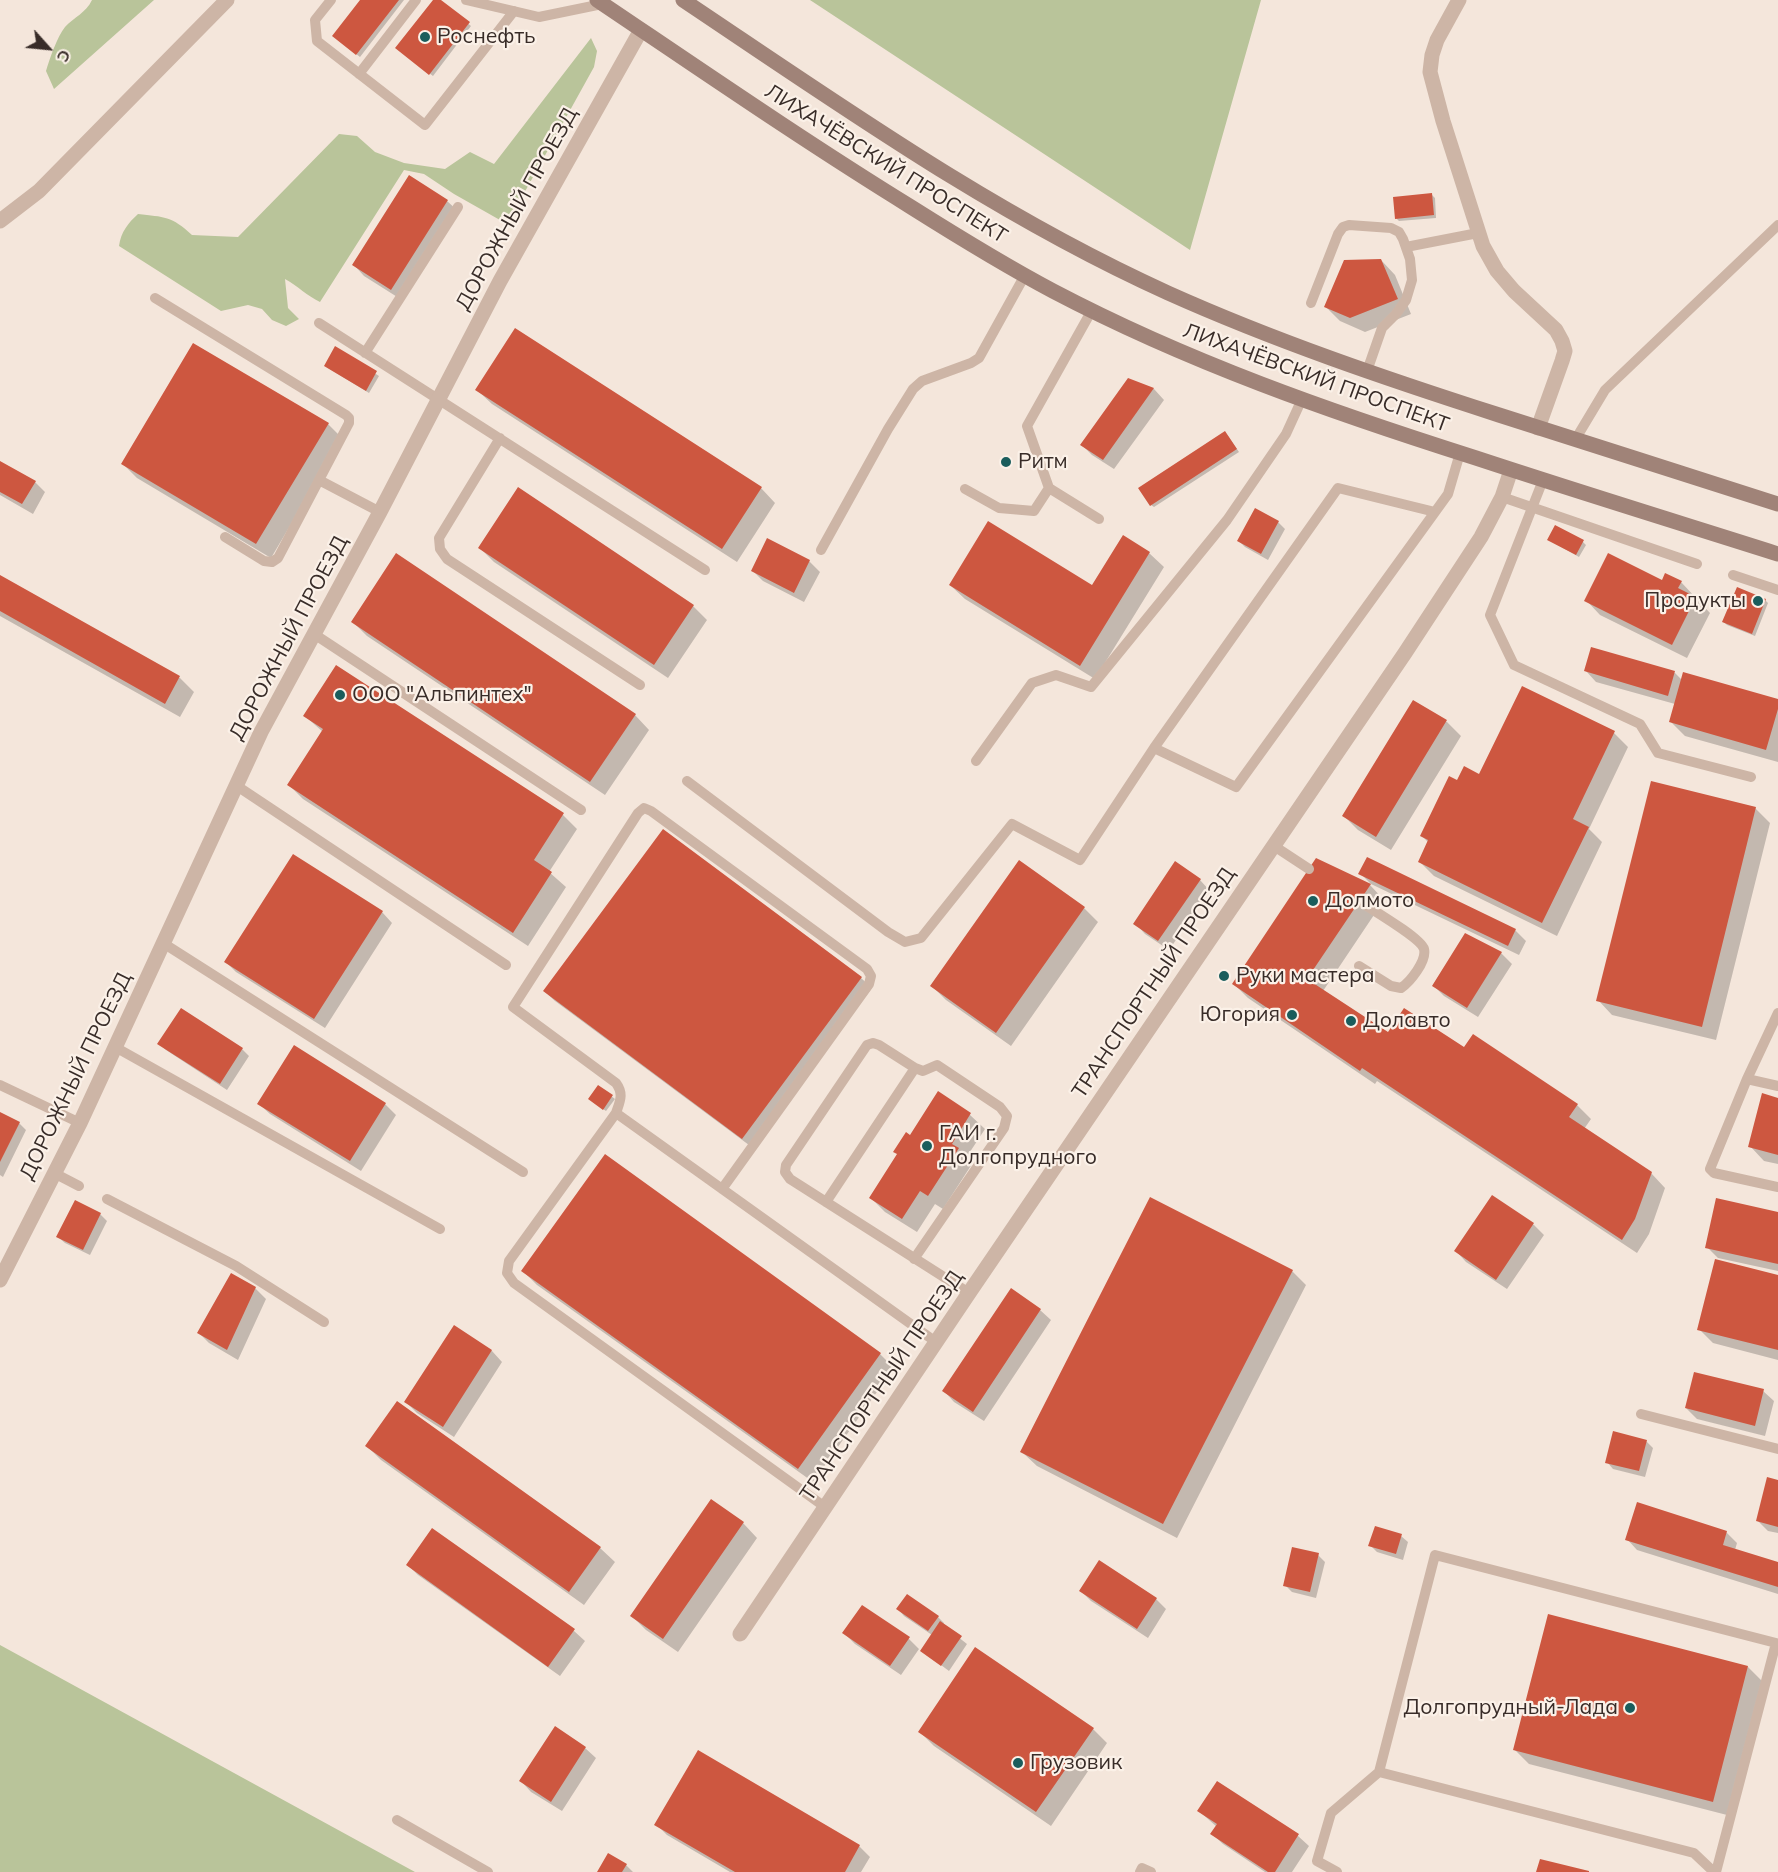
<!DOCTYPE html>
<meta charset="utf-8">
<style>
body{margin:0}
#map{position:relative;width:1778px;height:1872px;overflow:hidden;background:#f4e6db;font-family:Mulish,sans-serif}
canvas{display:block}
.north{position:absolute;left:18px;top:18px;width:60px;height:60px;-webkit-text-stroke:4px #fbf1e8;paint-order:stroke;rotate:117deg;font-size:16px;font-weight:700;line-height:24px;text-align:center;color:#382c28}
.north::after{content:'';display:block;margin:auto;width:21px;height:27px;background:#382c28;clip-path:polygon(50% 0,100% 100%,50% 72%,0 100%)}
</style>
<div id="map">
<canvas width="1778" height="1872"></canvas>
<div class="north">С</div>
</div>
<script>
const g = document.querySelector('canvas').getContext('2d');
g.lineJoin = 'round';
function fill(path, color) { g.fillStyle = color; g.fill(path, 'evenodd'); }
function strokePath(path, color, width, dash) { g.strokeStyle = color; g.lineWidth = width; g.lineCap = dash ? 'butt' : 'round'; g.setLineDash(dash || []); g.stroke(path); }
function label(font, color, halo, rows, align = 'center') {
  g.font = font + ' Mulish,sans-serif'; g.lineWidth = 4.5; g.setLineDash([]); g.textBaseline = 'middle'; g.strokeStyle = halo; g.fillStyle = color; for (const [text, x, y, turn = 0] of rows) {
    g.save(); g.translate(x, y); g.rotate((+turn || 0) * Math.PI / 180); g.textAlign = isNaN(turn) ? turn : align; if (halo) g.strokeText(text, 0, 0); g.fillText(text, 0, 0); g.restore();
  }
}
fill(new Path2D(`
 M92,0H154L54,89L46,71C50,58 57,37 65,27C74,17 86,13 92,0Z
 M810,0H1261L1190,250Z
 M591,38L597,51L594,67L507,224L454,194L424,174L404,170L320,302C307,296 298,286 285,279L288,308L299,319L286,326L272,320L262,309L248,305L221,311L119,246C121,232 128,223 138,214C164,217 172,216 192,235L238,237L339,134L357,136L375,152L404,163L445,169L470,152L494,164Z
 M0,1645L415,1872H0Z`), '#b9c49a');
fill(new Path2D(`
 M362,0H404L360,57L337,39Z
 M434,0H439L471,26L433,76L400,51Z
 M1432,195L1435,198L1436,218L1399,221L1396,218Z
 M447,201L458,211L402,300L364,276L354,265Z
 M1381,260L1395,275L1411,314L1365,332L1340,321L1325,306Z
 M336,348L379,376L369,393L328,368Z
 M1128,380L1154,389L1164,400L1114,469L1092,455L1082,445Z
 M477,390L761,488L775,503L737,562L492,404Z
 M328,424L342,438L271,558L137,478L123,464Z
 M1228,436L1239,452L1154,507L1151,505Z
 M0,462L35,482L45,492L33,514L0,495Z
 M1278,522L1285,529L1268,560L1245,547L1239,541Z
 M1123,537L1149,553L1164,567L1095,679L965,599L950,585L1093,587Z
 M1549,540L1583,542L1586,545L1579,557Z
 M480,548L693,606L707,620L668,678L494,562Z
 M397,555L635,715L649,730L605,795L367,636L352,621Z
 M809,561L820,572L804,602L763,581L753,571Z
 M0,576L180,678L194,692L180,717L0,616Z
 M1662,582H1681L1710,613L1687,658L1600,615L1586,600Z
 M1765,600L1768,603L1755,636L1727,625L1724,622Z
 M1592,649L1675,673L1682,680L1778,701V762L1685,736L1670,721L1675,704L1596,682L1586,671Z
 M1413,702L1447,722L1461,736L1391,850L1358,830L1344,816Z
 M305,716L563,815L577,829L549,872L566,887L528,946L303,799L289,785L323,732Z
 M1614,733L1628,747L1589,829L1602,842L1557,936L1434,876L1420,862L1429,843L1422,836L1458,782Z
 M1755,808L1770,823L1716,1040L1612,1015L1598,1000Z
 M1360,873L1515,930L1526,941L1519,955L1371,884Z
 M1200,880L1210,891L1169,950L1145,934L1135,923Z
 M1370,885L1384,900L1323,991L1388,1034L1464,1050L1577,1105L1591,1119L1584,1129L1651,1173L1665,1188L1649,1234L1637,1253L1377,1081L1375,1084L1248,998L1234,984Z
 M1084,908L1098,922L1011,1046L946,1000L932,986Z
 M382,912L392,923L325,1028L236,972L226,962Z
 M1465,935L1501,953L1512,964L1478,1017L1444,996L1433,985Z
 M861,978L872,988L753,1148L555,1001L544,991Z
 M181,1010L242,1049L249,1056L227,1090L166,1050L159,1043Z
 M294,1047L385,1104L396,1115L361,1171L270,1114L259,1104Z
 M599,1087L615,1099L606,1111L593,1102Z
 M938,1094L970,1115L985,1129L966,1158L972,1164L943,1209L935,1204L917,1232L885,1212L871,1198Z
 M1778,1099V1164L1764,1161L1750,1146Z
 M0,1114L19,1123L26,1130L3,1177L0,1175Z
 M1493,1197L1534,1225L1544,1235L1507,1289L1466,1262L1456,1251Z
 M100,1214L107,1221L90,1255L65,1243L58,1237Z
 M1778,1214V1271L1718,1258L1707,1247Z
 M523,1271L880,1354L894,1368L813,1482L537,1285Z
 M1292,1271L1306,1285L1177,1538L1037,1466L1022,1452Z
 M1778,1276V1360L1713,1343L1699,1329Z
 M255,1288L266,1299L238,1360L209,1343L199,1333Z
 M1040,1310L1051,1320L984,1421L954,1402L944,1391Z
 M454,1327L492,1351L502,1362L454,1437L417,1413L406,1402Z
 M1763,1391L1774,1401L1765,1436L1697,1419L1686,1408Z
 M397,1403L600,1548L615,1562L584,1605L381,1460L367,1446Z
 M1646,1441L1653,1448L1645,1477L1613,1469L1607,1462Z
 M1778,1482V1533L1768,1531L1757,1520Z
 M743,1523L757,1538L678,1652L646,1630L632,1616Z
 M433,1530L574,1631L585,1641L560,1676L418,1575L408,1565Z
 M1726,1532L1737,1543L1735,1550L1778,1563V1594L1637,1550L1627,1539Z
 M1401,1536L1408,1542L1403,1560L1377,1552L1370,1545Z
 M1318,1555L1325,1562L1316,1598L1292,1592L1285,1585Z
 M1081,1591L1156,1599L1166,1609L1148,1638L1091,1601Z
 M898,1609L938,1617L944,1623L943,1625L967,1644L949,1671L921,1650L932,1635L904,1616Z
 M844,1633L909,1639L919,1649L901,1675L855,1644Z
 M1748,1667L1762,1681L1727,1815L1529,1764L1514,1749Z
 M1093,1729L1107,1743L1051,1826L934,1746L920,1732Z
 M585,1748L596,1758L562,1811L531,1792L521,1781Z
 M1217,1783L1298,1836L1309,1846L1292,1872H1265L1223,1844L1212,1834L1217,1827L1199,1811Z
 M656,1824L859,1846L870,1857L861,1872H730L667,1835Z
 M609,1855L626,1865L633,1872H599Z`), '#0003');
fill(new Path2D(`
 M360,0H399L356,55L332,36Z
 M433,0H441L470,22L429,75L395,48Z
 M409,175L448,200L391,290L352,265Z
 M1432,193L1434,215L1395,219L1393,197Z
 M1381,259L1398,299L1350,318L1324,307L1344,260Z
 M515,328L762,487L722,549L475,390Z
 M193,343L329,423L256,544L121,464Z
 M335,346L377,371L366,391L324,366Z
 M1128,378L1154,388L1103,460L1080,445Z
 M1225,431L1237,449L1150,506L1138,488Z
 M0,461L36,481L22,504L0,492Z
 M518,487L694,605L654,665L478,548Z
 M1255,508L1279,521L1261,554L1237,541Z
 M988,521L1092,585L1123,535L1150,552L1080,666L949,585Z
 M1555,525L1584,540L1576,555L1547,540Z
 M767,538L810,560L794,593L751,571Z
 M396,553L636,714L590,782L351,622Z
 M1608,553L1662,580L1665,573L1682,581L1678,588L1696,597L1672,645L1584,601Z
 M0,575L180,676L165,704L0,611Z
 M1737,587L1766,599L1752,634L1722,622Z
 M1591,647L1675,671L1668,696L1584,671Z
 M336,665L564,813L534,860L552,872L513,933L287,785L323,729L303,716Z
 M1683,672L1778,699V709L1766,750L1669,722Z
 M1522,686L1615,731L1573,819L1589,827L1542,923L1418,862L1428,840L1420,836L1449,776L1457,780L1464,766L1479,774Z
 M1413,700L1447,720L1376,837L1342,816Z
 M1651,781L1756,807L1702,1027L1596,1001Z
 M663,829L862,977L742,1139L543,991Z
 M293,854L383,911L314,1019L224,962Z
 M1367,857L1516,929L1508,946L1358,874Z
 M1316,858L1371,884L1307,979L1388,1032L1404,1008L1464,1047L1473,1034L1578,1104L1569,1117L1652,1172L1635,1219L1622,1240L1362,1068L1360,1071L1232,984Z
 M1019,860L1085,907L996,1033L930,986Z
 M1175,861L1201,879L1158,941L1133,924Z
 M1465,933L1502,952L1467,1008L1432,986Z
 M181,1008L243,1048L220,1084L157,1044Z
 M294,1045L386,1103L350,1161L257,1104Z
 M598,1085L613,1095L603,1110L588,1099Z
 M938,1091L971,1113L952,1144L959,1148L928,1196L920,1191L902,1219L869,1198L897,1154L893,1152L906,1132L910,1135Z
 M1762,1093L1778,1098V1155L1748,1147Z
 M0,1112L20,1122L0,1162Z
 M605,1154L881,1353L798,1469L521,1271Z
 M1492,1195L1534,1223L1496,1280L1454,1251Z
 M1150,1197L1293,1270L1163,1524L1020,1452Z
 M1716,1198L1778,1212V1264L1705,1248Z
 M75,1200L101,1213L83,1250L56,1237Z
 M1715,1259L1778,1275V1350L1697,1330Z
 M231,1273L256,1287L227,1350L197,1333Z
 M1011,1288L1041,1309L973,1412L942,1391Z
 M454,1325L492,1350L443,1427L404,1402Z
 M1694,1372L1764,1389L1755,1426L1685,1408Z
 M397,1401L601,1547L569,1592L365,1446Z
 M1613,1431L1647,1440L1639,1471L1605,1463Z
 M1767,1477L1778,1480V1527L1756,1521Z
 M711,1499L744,1522L663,1639L630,1616Z
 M1637,1502L1727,1531L1723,1545L1778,1562V1587L1625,1540Z
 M1375,1526L1402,1534L1396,1554L1368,1546Z
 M432,1528L575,1629L548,1667L406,1565Z
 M1292,1547L1319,1553L1310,1592L1283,1586Z
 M1099,1560L1157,1598L1137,1629L1079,1591Z
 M907,1594L939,1616L928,1631L896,1609Z
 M862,1605L910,1637L890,1666L842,1633Z
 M1548,1614L1748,1666L1713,1802L1513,1750Z
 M940,1621L962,1636L941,1666L920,1651Z
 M975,1647L1094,1728L1036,1812L918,1732Z
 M555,1726L586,1747L551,1802L519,1781Z
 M698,1750L860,1845L845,1872H735L654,1825Z
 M1217,1781L1299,1834L1275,1872H1268L1210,1834L1217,1824L1197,1811Z
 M608,1853L627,1864L622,1872H597Z
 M1540,1859L1589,1871V1872H1536Z`), '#cd5740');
strokePath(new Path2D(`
 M331,0L315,20L317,41L425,125L514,11
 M466,0L539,17L602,4
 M359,74L416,0
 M1406,247L1478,233
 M155,298L346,415L349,418V423L278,558L272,562L264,561L225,537
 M1311,303L1338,234L1343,227L1349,225L1391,228L1399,232L1403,239L1410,259L1412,280L1406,300L1396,314L1382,328L1367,371
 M1092,310L1027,426L1049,488L1099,519
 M319,323L705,570
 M365,353L458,207
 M500,438L439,538L440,549L447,559L640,685
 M1575,440L1605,390L1778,225
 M319,480L380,512
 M1543,480L1490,615L1514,665L1640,724L1658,753L1751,777
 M965,489L999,508L1034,511L1049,488
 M1502,497L1697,564
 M821,550L888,429L913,389L922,381L971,363L979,358L1025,275
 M1733,575L1778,590
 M314,634L581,810
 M1154,748L1236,787L1435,512L1448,494L1460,453
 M976,761L1032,683L1056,675L1091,687L1227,520L1286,434L1302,399
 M687,781L888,932L905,942L921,938L1012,824L1080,860L1154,748L1338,488L1435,512
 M237,786L506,965
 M1274,846L1309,869
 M163,943L523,1172
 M1359,966L1391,986L1401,988C1410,982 1427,961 1424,949C1421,938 1371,909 1359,901
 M1778,1013L1747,1079L1778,1086
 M115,1047L440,1229
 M1747,1079L1710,1169L1714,1173L1778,1187
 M0,1085L80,1123
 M616,1113L936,1342
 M54,1173L79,1186
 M722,1189L869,984L871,976L867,969L651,811L644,808L638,813L513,1007L616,1083C624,1094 620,1101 616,1113L509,1261L507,1273L514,1283L825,1507
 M107,1199L236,1266L324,1322
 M826,1202L915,1068
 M914,1259L1004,1128L1007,1116L1000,1107L937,1065L923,1071L915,1068L879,1045L873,1043L867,1045L786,1165L785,1172L790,1179L969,1293
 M1641,1414L1778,1449
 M397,1820L488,1872
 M1140,1872L1142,1868L1151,1872
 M1337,1872L1317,1861L1331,1813L1379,1772
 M1714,1872L1694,1853L1379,1772L1435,1555L1776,1643L1716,1872`), '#cdb5a6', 10);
strokePath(new Path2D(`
 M1459,0L1437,40L1432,55L1430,72L1443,121L1483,246L1497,271L1514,291L1556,330L1562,341L1565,351L1562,361L1538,428
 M0,221L39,191L227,0
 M0,1280L80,1123L261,732L380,512L500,281L641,30
 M740,1634L969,1293L1405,653L1481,537L1502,497L1511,470`), '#cdb5a6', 15);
strokePath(new Path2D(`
 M597,0C701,70 804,141 911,207C957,236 1004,265 1053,291C1188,362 1331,412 1476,458C1576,491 1677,522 1778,554
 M683,0C840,105 995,215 1168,293C1275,341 1387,379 1499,415C1592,445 1685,474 1778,504`), '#a08378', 15);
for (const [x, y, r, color] of [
 [425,37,6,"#1a5d5c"],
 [1006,462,6,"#1a5d5c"],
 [1758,601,6,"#1a5d5c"],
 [340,695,6,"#1a5d5c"],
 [1313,901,6,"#1a5d5c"],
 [1224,976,6,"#1a5d5c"],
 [1292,1015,6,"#1a5d5c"],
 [1351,1021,6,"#1a5d5c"],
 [927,1146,6,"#1a5d5c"],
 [1630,1708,6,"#1a5d5c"],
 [1018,1763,6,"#1a5d5c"]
]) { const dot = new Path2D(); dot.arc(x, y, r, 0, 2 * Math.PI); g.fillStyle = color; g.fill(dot); strokePath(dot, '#fbf1e8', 2); }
label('21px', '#382c28', '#fbf1e8', [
 ["Роснефть",437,37],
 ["Ритм",1018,462],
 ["Продукты",1746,601,"right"],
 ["ООО \"Альпинтех\"",352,695],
 ["Долмото",1325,901],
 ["Руки мастера",1236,976],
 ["Югория",1280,1015,"right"],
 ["Долавто",1363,1021],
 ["ГАИ г.",939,1134],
 ["Долгопрудного",939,1158],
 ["Долгопрудный-Лада",1618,1708,"right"],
 ["Грузовик",1030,1763]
], 'left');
label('21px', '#382c28', '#fbf1e8', [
 ["ЛИХАЧЁВСКИЙ ПРОСПЕКТ",886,164,32],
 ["ДОРОЖНЫЙ ПРОЕЗД",517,209,-61],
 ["ЛИХАЧЁВСКИЙ ПРОСПЕКТ",1316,378,20],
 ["ДОРОЖНЫЙ ПРОЕЗД",289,638,-62],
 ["ТРАНСПОРТНЫЙ ПРОЕЗД",1154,983,-56],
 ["ДОРОЖНЫЙ ПРОЕЗД",76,1076,-64],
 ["ТРАНСПОРТНЫЙ ПРОЕЗД",882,1386,-56]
]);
</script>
